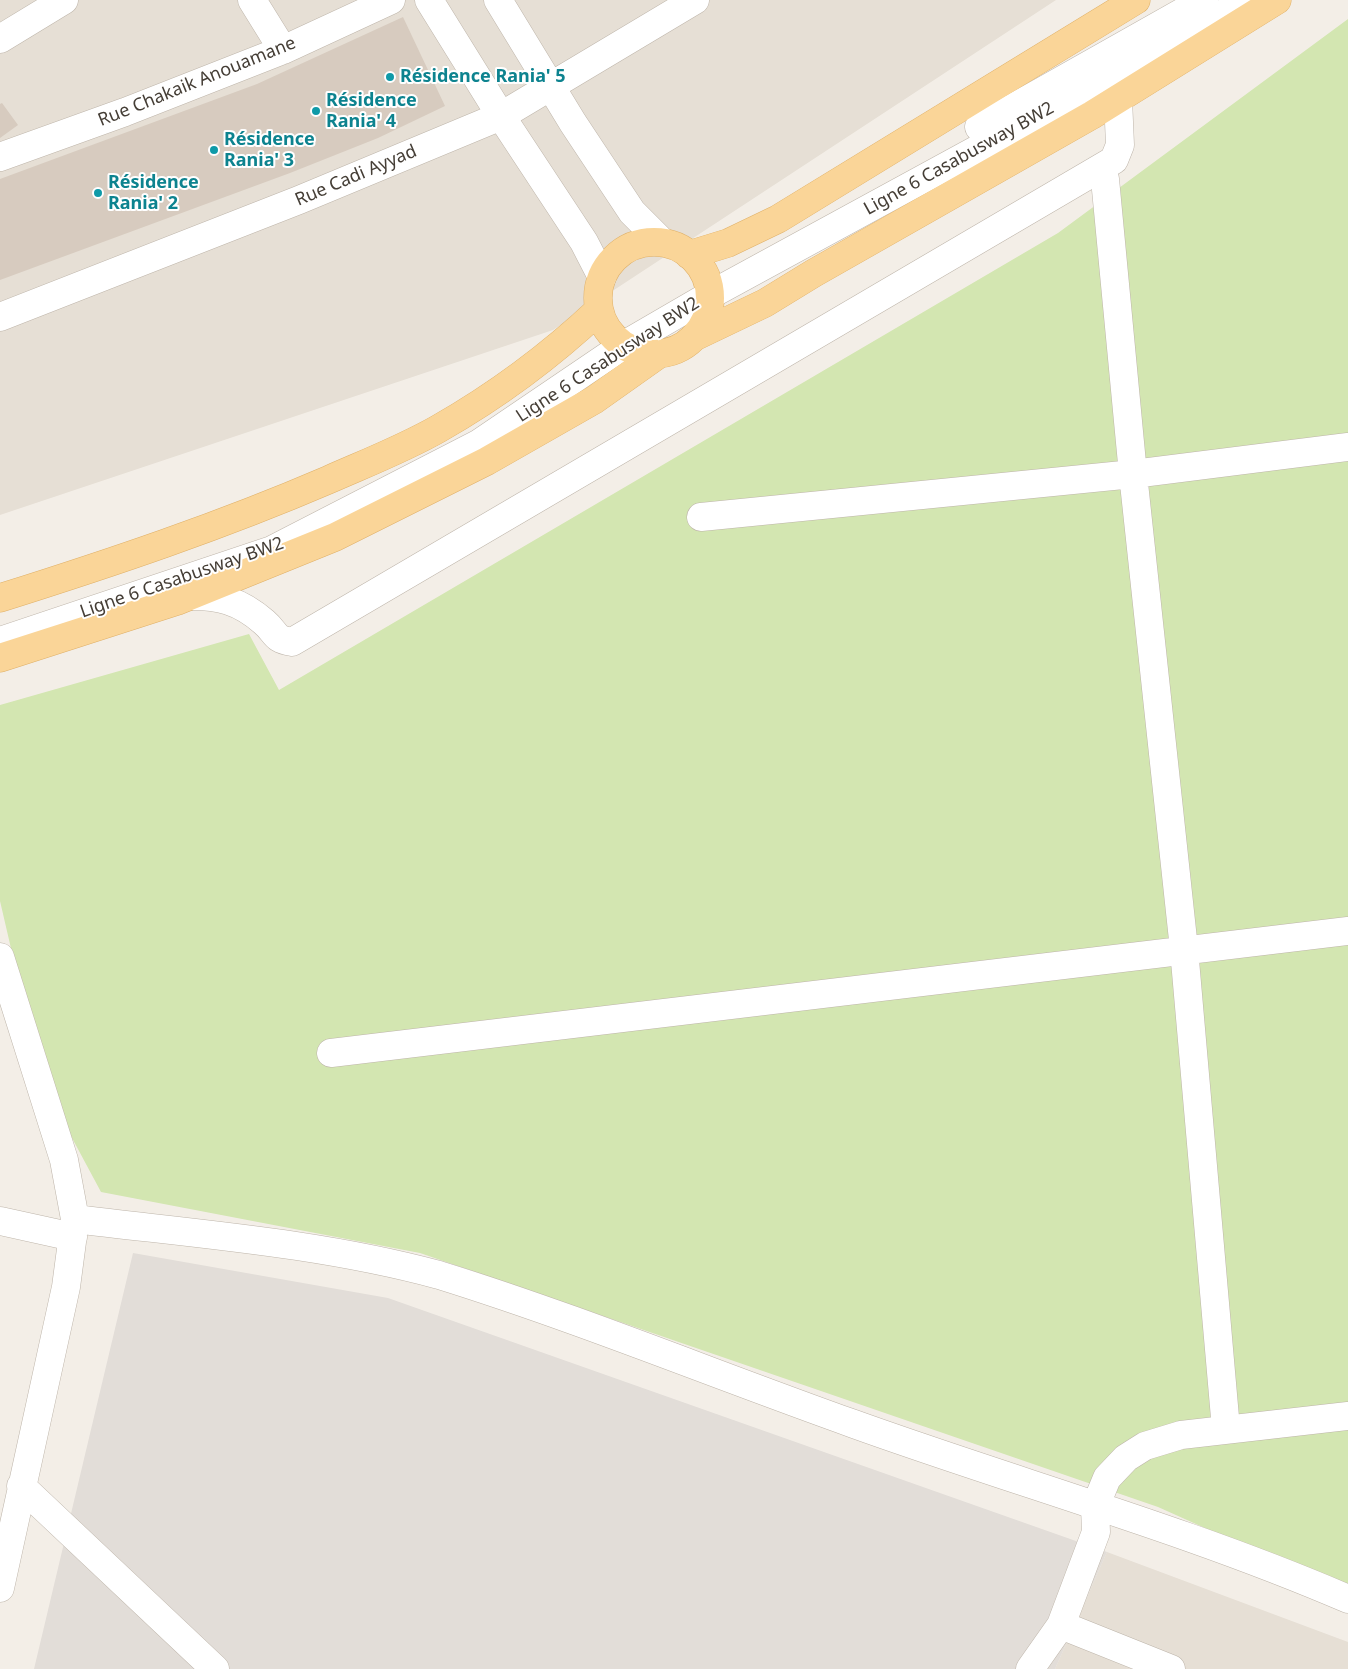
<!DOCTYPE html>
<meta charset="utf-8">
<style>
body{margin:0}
canvas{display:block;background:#f3eee7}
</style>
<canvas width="1348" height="1669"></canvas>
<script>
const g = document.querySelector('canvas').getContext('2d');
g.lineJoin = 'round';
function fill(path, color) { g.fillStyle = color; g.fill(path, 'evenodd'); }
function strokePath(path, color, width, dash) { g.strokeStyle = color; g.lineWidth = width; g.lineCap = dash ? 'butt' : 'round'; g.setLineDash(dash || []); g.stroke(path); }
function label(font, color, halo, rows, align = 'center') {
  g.font = font + ' "Noto Sans",sans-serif'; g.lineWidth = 4; g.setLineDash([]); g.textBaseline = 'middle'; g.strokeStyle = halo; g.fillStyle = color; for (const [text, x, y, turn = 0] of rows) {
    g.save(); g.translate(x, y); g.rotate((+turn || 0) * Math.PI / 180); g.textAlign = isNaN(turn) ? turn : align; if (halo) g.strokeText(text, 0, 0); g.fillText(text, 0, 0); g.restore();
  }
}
fill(new Path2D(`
 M0,0H1056L553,330L0,515Z
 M1107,1552L1348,1642V1669H1055Z`), '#e6dfd5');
fill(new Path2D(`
 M133,1253L388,1298L1107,1552L1055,1669H34Z`), '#e2ddd8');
fill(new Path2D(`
 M1348,19V1592L1158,1507L420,1253L101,1192L42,1082L0,901V705L249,634L279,690L1058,233Z`), '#d3e6b1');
fill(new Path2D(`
 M403,17L445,106L378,138L290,173L0,280V179L257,84Z
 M2,103L18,125L0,138V104Z`), '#d7cbbf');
const minor = new Path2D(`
 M252,0L283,50
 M429,0L501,116L584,242L602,277
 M498,0L573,123L632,212L662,242
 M0,39L64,0
 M979,127L1204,0
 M0,157L125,112L283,50L391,0
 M1105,179L1133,474L1184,949L1226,1429
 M0,317L299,200L501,116L695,0
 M701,517L1133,474L1348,447
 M188,596C218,595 240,601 264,622C277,633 273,639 292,642L1114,160L1120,145L1118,99
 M0,641L272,550L478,444L624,345L710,295L1189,34L1246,0
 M0,957L64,1160L75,1219L66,1287L0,1588
 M331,1053L1348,931
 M75,1219C197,1234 321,1243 439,1275C580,1319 716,1375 854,1424C1018,1483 1188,1530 1348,1599
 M0,1221L73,1237
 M21,1486L215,1669
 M1061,1625L1171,1669
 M1030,1669L1061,1625L1096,1532L1095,1507L1107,1478L1126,1458L1145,1446L1181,1435L1348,1416`);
const major = new Path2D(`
 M598 298a56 56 0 1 1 112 0a56 56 0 1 1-112 0Z
 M689,255L728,243L778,219L1136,0
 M694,337L765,303L814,273L1092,115L1277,0
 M0,598C111,563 221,526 328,480C364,464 403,449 438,429C496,396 550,356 599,310
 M0,658L177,601L335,537L487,461L594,400L659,354`);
strokePath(minor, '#beb5aa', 29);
strokePath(major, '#dfb068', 29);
strokePath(minor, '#fff', 28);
strokePath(major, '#fad598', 28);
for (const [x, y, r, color] of [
 [390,77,5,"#0f9aa8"],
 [316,111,5,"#0f9aa8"],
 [214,150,5,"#0f9aa8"],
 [98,193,5,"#0f9aa8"]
]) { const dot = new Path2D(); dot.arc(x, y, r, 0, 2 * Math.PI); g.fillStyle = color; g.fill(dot); strokePath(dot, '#fff', 2); }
label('bold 18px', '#0d838f', '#fff', [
 ["Résidence Rania' 5",400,77],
 ["Résidence",326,101],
 ["Rania' 4",326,122],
 ["Résidence",224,140],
 ["Rania' 3",224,161],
 ["Résidence",108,183],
 ["Rania' 2",108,204]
], 'left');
label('18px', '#453e36', '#fff', [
 ["Rue Chakaik Anouamane",197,82,-22],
 ["Ligne 6 Casabusway BW2",959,159,-29],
 ["Rue Cadi Ayyad",356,176,-23],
 ["Ligne 6 Casabusway BW2",608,360,-33],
 ["Ligne 6 Casabusway BW2",182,578,-19]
]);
</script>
